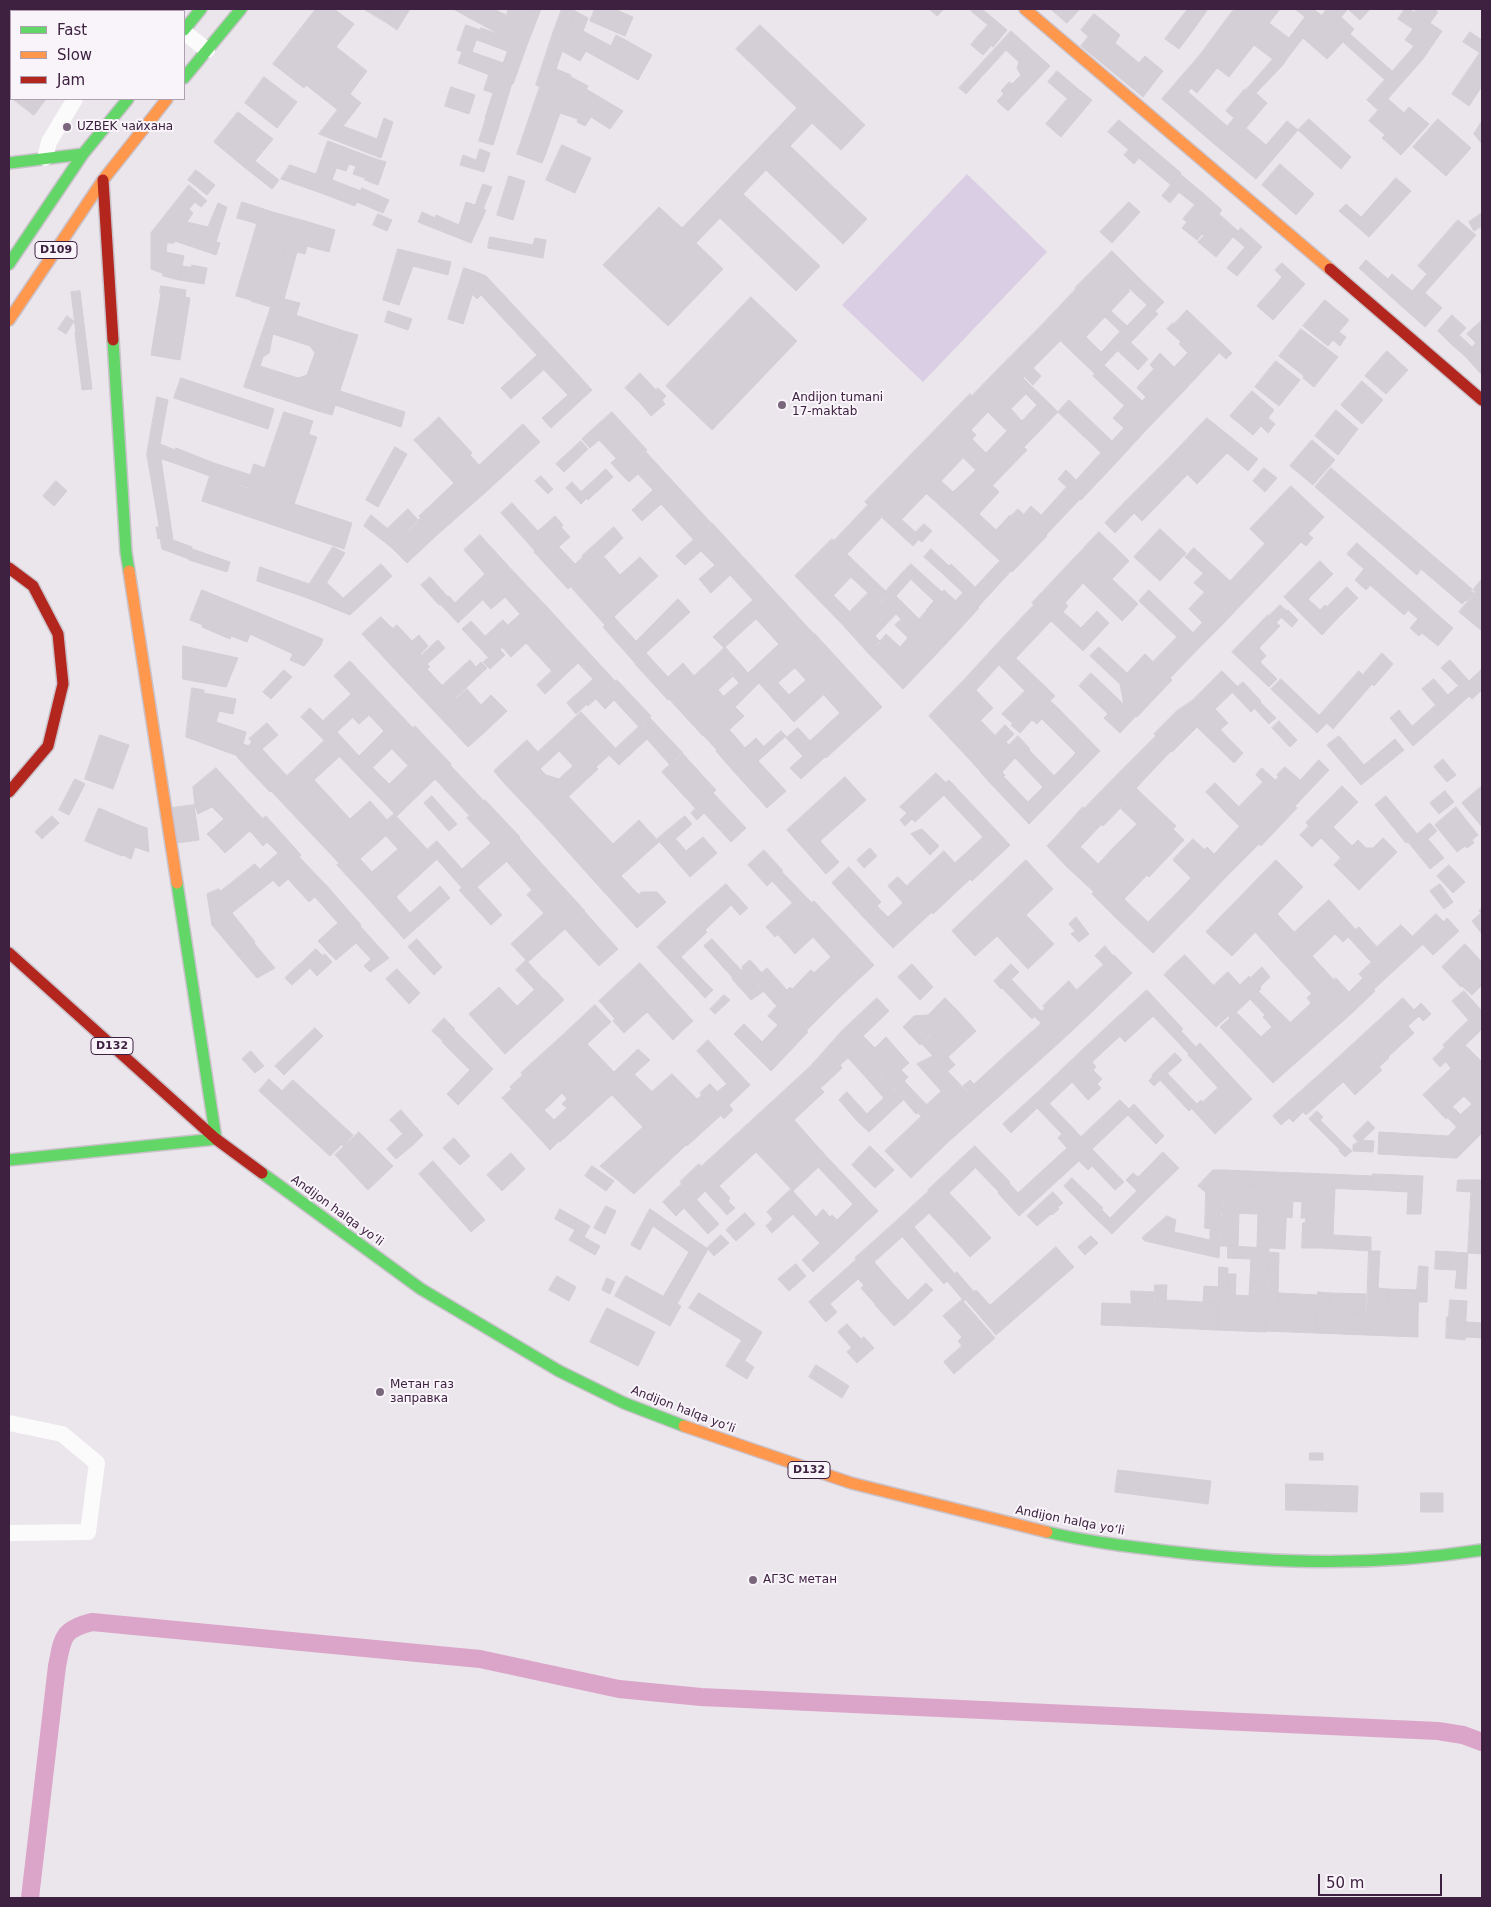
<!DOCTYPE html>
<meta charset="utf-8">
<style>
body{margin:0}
#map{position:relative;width:1491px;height:1907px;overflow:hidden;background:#eae6eb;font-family:"DejaVu Sans",sans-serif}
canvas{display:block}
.frame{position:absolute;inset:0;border:10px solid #3e2140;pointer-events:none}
.legend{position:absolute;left:10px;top:10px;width:175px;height:90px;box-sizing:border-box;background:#f8f4fa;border:1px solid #aea0b0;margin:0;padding:6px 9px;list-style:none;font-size:15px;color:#3e2140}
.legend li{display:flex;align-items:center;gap:10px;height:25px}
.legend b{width:25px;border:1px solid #aea0b0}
.scale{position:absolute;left:1318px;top:1874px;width:124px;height:22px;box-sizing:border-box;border:2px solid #3e2140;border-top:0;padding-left:6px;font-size:15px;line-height:18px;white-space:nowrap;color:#3e2140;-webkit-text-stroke:4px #f8f4fa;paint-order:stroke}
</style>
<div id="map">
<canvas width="1491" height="1907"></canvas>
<div class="frame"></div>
<ul class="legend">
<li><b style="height:6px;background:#63d668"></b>Fast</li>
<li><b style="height:6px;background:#ff974d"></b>Slow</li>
<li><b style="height:6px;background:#b3261e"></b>Jam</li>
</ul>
<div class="scale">50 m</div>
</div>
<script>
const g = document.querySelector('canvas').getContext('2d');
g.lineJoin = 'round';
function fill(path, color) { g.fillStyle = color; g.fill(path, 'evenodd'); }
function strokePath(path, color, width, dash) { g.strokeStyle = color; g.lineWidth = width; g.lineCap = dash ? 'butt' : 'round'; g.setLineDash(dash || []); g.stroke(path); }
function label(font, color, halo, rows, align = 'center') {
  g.font = font + ' "DejaVu Sans",sans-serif'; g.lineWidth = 4; g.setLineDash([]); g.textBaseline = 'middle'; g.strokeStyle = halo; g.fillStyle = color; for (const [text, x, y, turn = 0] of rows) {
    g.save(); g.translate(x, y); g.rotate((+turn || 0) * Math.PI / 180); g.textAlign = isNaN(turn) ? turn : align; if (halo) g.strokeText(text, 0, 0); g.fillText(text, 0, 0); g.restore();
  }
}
fill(new Path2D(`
 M967,174L1047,252L923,382L842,305Z`), '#dacee5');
strokePath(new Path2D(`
 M30,1898L57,1666C63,1638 61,1630 92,1622L480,1659L619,1689L701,1697L1438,1731L1463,1735L1482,1742`), '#dba4c9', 18);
const building = new Path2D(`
 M15,9H63L61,11H18Z
 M76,9H93L96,11H74Z
 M93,9H122L120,11H96Z
 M316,9H334L354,24L304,88L273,64Z
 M364,9H392L384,21Z
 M392,9H410L397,30L384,21Z
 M456,9H493L506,15L504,21L506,22L501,35L455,10Z
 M509,9H530L522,28L504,21Z
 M530,9H541L527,45L501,35L506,22L522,28Z
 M562,9H570L575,11L569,29L620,58L629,42L652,55L638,80L553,33Z
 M595,9H614L633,17L625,36L590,21Z
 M931,9H944L937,16L930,10Z
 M973,9H982L994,19L988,25L971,11Z
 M1051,9H1080L1067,23Z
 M1188,9H1208L1194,29L1180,19Z
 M1235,9H1280L1269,23L1289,38L1305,17L1295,9H1313L1321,15L1289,56L1232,12Z
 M1327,9H1370L1360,20L1348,9L1341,17L1354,29L1343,42L1318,20Z
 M1405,9H1409L1430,23L1414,46L1405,40L1413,29L1398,19Z
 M1417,9H1433L1438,12L1430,23L1414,13Z
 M575,11L588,18L583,31L611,46L616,35L629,42L620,58L569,29Z
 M1232,12L1289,56L1282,66L1254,45L1229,77L1200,55Z
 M1094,14L1102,20L1089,37L1081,30Z
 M994,19L1007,30L993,47L979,35Z
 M1180,19L1194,29L1179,49L1165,39Z
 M1102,20L1120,35L1115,43L1139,63L1145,56L1163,71L1143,97L1081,46Z
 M1318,20L1343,42L1327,59L1303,38Z
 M1430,23L1442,31L1423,59L1412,49Z
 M466,25L480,30L472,52L492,59L487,74L458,63L462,52L457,50Z
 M760,25L865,125L841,150L812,123L790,146L867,219L843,244L766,170L743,194L820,266L796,291L720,218L696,243L723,269L668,326L603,265L659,207L682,228L797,108L736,49Z
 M481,28L512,39L507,51L477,40Z
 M1011,31L1050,66L1008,111L997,101L1004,94L1001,91L1009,82L1012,84L1021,75L1017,68L1019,62L1006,50L966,94L959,88Z
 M1470,32L1482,40V54L1463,42Z
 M553,33L566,40L556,69L571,75L564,97L536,85Z
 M1350,34L1392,71L1385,80L1343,42Z
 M979,35L991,46L983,55L971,45Z
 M512,39L527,45L513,84L487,74L492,59L503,63Z
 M566,40L586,51L580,61L562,51Z
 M336,47L367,71L338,110L306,85Z
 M1412,49L1423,59L1378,110L1367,100Z
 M1480,53L1482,54V86L1469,106L1452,94Z
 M1200,55L1217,68L1197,93L1191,88L1188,92L1227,126L1213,143L1162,99Z
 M1273,59L1282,66L1253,96L1246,90Z
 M1057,71L1077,88L1068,99L1048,82Z
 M489,75L512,83L500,123L485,118L493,93L484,90Z
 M264,77L297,102L277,128L245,103Z
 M571,77L588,86L579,104L564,97Z
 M451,87L475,95L469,114L445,106Z
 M540,87L564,97L557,108L548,105L542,121L530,116Z
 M1077,88L1092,100L1061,137L1046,124Z
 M586,89L623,111L610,129L591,117L579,104Z
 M1245,89L1253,96L1234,118L1226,111Z
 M1256,93L1267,103L1246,128L1266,145L1287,121L1298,130L1256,179L1213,143Z
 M350,94L361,103L343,126L377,139L384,118L393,122L381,158L319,134Z
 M564,97L579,104L591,117L585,126L577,122L578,119L560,113L561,110L557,108Z
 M13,99H46L34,115Z
 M1388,99L1404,113L1409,107L1429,124L1401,155L1382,138L1385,135L1369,121Z
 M548,105L561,110L546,153L533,148Z
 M238,112L273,139L255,161L251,158L244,167L214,142Z
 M530,116L542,121L533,148L546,153L542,163L517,154Z
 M486,118L500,123L493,145L479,141Z
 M1309,119L1351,157L1341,169L1298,130Z
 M1438,119L1471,148L1446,176L1413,147Z
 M1119,120L1140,138L1129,150L1108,132Z
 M1482,121V144L1474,134Z
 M1140,138L1181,173L1171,185L1139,158L1134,164L1124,155Z
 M328,141L344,147L332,180L316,175Z
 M562,145L591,158L575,193L546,180Z
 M344,147L373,158L365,178L353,174L356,166L349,164L346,171L337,168Z
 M480,149L490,153L484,172L460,165L463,155L476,160Z
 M251,158L279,180L272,189L244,167Z
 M373,158L386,162L378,185L365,180Z
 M1280,164L1314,194L1296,215L1262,185Z
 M290,165L327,178L321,193L281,179Z
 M196,170L215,185L207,195L188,180Z
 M1180,174L1204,194L1195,205L1179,192L1170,203L1162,196Z
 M509,176L525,181L513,220L497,215Z
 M327,178L361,191L355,206L321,193Z
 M1396,178L1411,191L1369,237L1339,211L1346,204L1361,217Z
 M483,184L492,187L483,209L486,210L471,243L418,222L422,212L435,218L436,215L459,225L466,202L475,205Z
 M189,185L207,201L201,207L195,202L189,209L193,213L187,222L208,227L218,203L227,207L216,242L220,243L216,255L175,241L174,243H167L164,274L151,269V233Z
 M362,188L389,200L383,213L357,202Z
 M1204,194L1222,210L1197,240L1182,228L1187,222L1183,219Z
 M242,202L276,213L272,228L237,218Z
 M1129,202L1140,212L1112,243L1100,232Z
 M276,213L305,221L300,241L289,238L275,284L257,278Z
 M1482,213V226L1474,231L1469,222Z
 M378,214L392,220L387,231L373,225Z
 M1219,214L1238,231L1221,251L1202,234Z
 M1458,220L1476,235L1408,312L1359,268L1366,260L1388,279L1392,274L1412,291L1427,274L1418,266Z
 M305,221L335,230L329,252L299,244Z
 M257,224L272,228L251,300L236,296Z
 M1241,228L1262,247L1237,276L1227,268L1245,247L1233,237Z
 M1204,236L1221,251L1216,257L1198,242Z
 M490,237L533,245L535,238L546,240L543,258L488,248Z
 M289,238L300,241L299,244L307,246L305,254L297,252L284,299L269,295L273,283L275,284Z
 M398,249L451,262L448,275L413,266L399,305L383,300Z
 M1112,251L1139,278L1128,290L1130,291L1105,317L1075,288Z
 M166,252L184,256L179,280L163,276Z
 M1282,263L1305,284L1290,301L1274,287L1282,277L1275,270Z
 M192,265L207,268L204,284L192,282L195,268H191Z
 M182,266L195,268L192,282L179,280Z
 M464,268L479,273L463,324L448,319Z
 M479,273L486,276L560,355L511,399L501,388L537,355L481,295L477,299L472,294Z
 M257,278L273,283L269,295L300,303L296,315L251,301Z
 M1139,278L1164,302L1155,311L1158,314L1131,342L1105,317L1111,311L1127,326L1147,305L1129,288Z
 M161,286L186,290L185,297L190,298L180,360L151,355L161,293H160Z
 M1274,287L1290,301L1273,320L1257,306Z
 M1076,289L1105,317L1079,344L1081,345L1073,353L1043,324Z
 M80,291L85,332L76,333L71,292Z
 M1425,293L1442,308L1425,327L1408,312Z
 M751,297L797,341L712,430L666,386Z
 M1325,300L1349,320L1339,332L1346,337L1340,346L1333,340L1328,346L1303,326Z
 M271,307L344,331L318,411L244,387ZM273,334L310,346L315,353L307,375L298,378L260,366L263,357L269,353Z
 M1187,310L1232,353L1226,359L1181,317Z
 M388,311L412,319L408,330L385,322Z
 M1452,315L1466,328L1451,344L1438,331Z
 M67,316L74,321L66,334L58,329Z
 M1181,317L1203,337L1196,345L1174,324Z
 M1481,321L1482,337L1476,343L1467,334Z
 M1173,323L1196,345L1188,353L1179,344L1181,342L1167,329Z
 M1043,324L1060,341L1033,368L1041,376L1033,385L1007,360Z
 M1301,329L1338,357L1314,387L1303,378L1304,376L1279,356Z
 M344,331L358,335L332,415L318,411Z
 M85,332L92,389L82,390L75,333Z
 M1120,332L1128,340L1103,366L1079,344L1086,337L1101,352Z
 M1459,335L1472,347L1464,355L1451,344Z
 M1203,337L1219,353L1181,394L1150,365L1160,353L1174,367Z
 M1482,337V375L1464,355Z
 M1128,340L1148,359L1138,370L1118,351Z
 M1081,345L1103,366L1095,374L1073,353Z
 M1387,351L1408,370L1386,394L1365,376Z
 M560,355L592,390L551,428L542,418L568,395L544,370Z
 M1007,360L1024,377L998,404L1008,414L999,423L972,396Z
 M1276,361L1300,380L1279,406L1255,387Z
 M1104,365L1142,401L1164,378L1181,394L1148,428L1093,376Z
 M1154,369L1164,378L1146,397L1137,388Z
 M640,373L656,390L641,404L625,388Z
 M181,378L274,409L268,429L174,398Z
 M1023,378L1051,405L1023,434L1005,417L1008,414L998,404ZM1026,394L1037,405L1022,421L1011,409Z
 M1362,381L1383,400L1362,424L1341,405Z
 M658,388L666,396L662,400L665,404L651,416L641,404Z
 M340,391L405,412L401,427L335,405Z
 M1252,391L1274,410L1268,418L1275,424L1268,433L1261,426L1253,435L1230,416Z
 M970,394L980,404L954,431L993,470L1019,443L1027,450L992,486L935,430Z
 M157,397L168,400L160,444L175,450L171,462L147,454Z
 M1069,400L1112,441L1124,428L1113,418L1124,406L1148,428L1114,465L1058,412Z
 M980,404L988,412L971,430L976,435L972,439L986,453L1007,431L1019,443L993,470L954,431Z
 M1051,405L1058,412L1024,447L999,423L1005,417L1023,434Z
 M1336,410L1358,429L1338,455L1315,436Z
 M284,412L313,421L286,501L257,491Z
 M612,412L647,450L621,474L611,463L620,455L594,428Z
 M439,417L472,453L461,464L428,428Z
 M1207,418L1258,459L1248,471L1217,444L1186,476L1168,459Z
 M523,424L540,442L487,491L461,464L470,455L479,465Z
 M428,428L487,491L437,535L419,516L454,483L414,440Z
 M594,428L620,455L616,458L599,440L590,448L582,439Z
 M935,430L951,446L920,478L951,509L983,477L992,485L957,521L898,468Z
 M308,434L317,437L294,504L286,501Z
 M1312,440L1335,460L1313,485L1290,466Z
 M581,441L588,449L564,472L556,464Z
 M1217,444L1227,453L1197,484L1187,474L1186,476Z
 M951,446L963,458L941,481L953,492L976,470L983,477L951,509L920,478Z
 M395,447L407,454L378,507L366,500Z
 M176,448L214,463L210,476L171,462Z
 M645,451L679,488L642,521L632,510L653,490L638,474L629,482L621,474Z
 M1101,453L1114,465L1081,500L1058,479L1066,470L1076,480Z
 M147,454L161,459L173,540L192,547L189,559L162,549L160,538L158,539L156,527H159Z
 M1168,459L1186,476L1142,521L1124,503Z
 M214,463L251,475L247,487L210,476Z
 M254,464L265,468L257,491L247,487Z
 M898,468L915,483L890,509L921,537L913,546L865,502Z
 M1264,468L1277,478L1265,492L1253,481Z
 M1331,468L1395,523L1379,542L1315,487Z
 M606,469L613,477L588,500L581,492Z
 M210,476L352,523L344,549L202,501Z
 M541,476L553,489L548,494L535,481Z
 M56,481L67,491L54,506L43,496Z
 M572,482L587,498L581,504L566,488Z
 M915,483L926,494L902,519L890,509Z
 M992,485L999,492L987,505L979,498Z
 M1291,486L1324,517L1308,534L1313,538L1306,546L1301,542L1283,561L1250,529Z
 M1067,487L1080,499L1046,535L1024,514L1031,506L1041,515Z
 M679,488L712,524L694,540L661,504Z
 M979,498L987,505L979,514L996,530L1010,515L1025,530L1004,552L963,515Z
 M512,503L538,531L555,516L563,525L535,551L501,513Z
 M1124,503L1134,513L1115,533L1105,523Z
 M868,505L881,518L847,554L834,541Z
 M408,509L419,521L400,539L387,529Z
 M1018,509L1047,536L1012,572L957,521L963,515L1004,552L1025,530L1011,516Z
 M371,515L400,539L391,547L364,526Z
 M421,518L437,535L407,563L391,547Z
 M712,523L746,560L711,593L699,579L715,565L701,551L685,565L676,556Z
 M1395,523L1472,589L1470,590L1474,593L1467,601L1466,600L1462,604L1421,569L1417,575L1379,542Z
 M924,524L932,531L922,542L919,540L921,537L916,532Z
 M561,527L570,537L555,550L581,578L568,589L534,552Z
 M614,527L623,538L593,567L582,556Z
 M1160,529L1186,553L1160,581L1134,557Z
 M1099,532L1116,548L1083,583L1066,567Z
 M480,535L513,571L458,623L440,604L449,596L455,603L485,574L464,550Z
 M832,539L847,554L820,582L850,612L840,622L795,576Z
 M1357,543L1385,568L1366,590L1355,580L1364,569L1347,554Z
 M1265,544L1283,561L1240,606L1222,590Z
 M333,547L345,553L315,601L302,596Z
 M559,547L575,564L583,557L593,567L581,578L555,550Z
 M1116,548L1129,561L1112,579L1138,604L1129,614L1096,582L1100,578L1094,572Z
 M1194,548L1230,581L1222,590L1185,557Z
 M192,549L230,562L227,572L189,560Z
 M931,549L949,566L942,573L924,557Z
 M847,554L877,583L868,593L851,577L833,596L820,582Z
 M604,557L620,575L640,557L658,576L620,611L596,584L606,575L596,564Z
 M746,560L780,597L724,648L713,637L753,600L730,575Z
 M1000,561L1011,571L978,607L942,573L951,564L975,587Z
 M1320,561L1333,574L1308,599L1320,610L1325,605L1338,618L1322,635L1284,597Z
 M381,564L392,576L350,615L315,601L326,582L343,598Z
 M596,564L606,575L596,584L620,611L615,616L581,578Z
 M911,564L942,592L944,590L956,601L937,621L926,610L934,601L903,572Z
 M260,567L309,584L302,596L257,581Z
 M1066,567L1083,583L1065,603L1068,606L1063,612L1081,628L1097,611L1109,623L1083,651L1032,603Z
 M1385,568L1419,598L1404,615L1370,585Z
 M513,571L548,608L518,636L508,625L520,614L505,597L491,609L483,600Z
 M903,572L911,579L896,596L891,591L889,594L886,591Z
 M1094,572L1100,578L1096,582L1129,614L1122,621L1083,583Z
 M1204,573L1240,606L1222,625L1211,614L1220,605L1194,583Z
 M430,577L448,597L439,605L421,585Z
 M581,578L615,616L605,625L571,587Z
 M1482,579V595L1473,590Z
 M877,583L889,594L879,605L868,593Z
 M1347,587L1358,598L1338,618L1327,607Z
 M202,590L259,613L247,642L231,636L230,639L202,627L203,625L190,620Z
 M1149,590L1187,627L1177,637L1139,601Z
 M891,591L911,611L902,620L896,614L875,636L881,642L869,654L851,634Z
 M1477,591L1482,595V631L1459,612Z
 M1205,592L1220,605L1203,623L1189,609Z
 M868,593L879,605L851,634L840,622Z
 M963,593L979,608L945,645L919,619L926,611L937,621Z
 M780,597L813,633L758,684L748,673L779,644L756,619Z
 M1419,598L1438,615L1419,636L1410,628L1418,619L1408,610Z
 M678,599L690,612L635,663L603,627L614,617L636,641Z
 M1034,605L1051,621L1016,658L999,642Z
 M1280,605L1287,611L1276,623L1269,616Z
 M548,608L581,644L567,657L541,628L525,644L518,636Z
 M1288,610L1298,620L1292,627L1281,617Z
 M911,611L945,645L903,689L869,654L886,634L900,647L908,638L895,625Z
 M259,613L323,639L321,645L304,666L290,660L293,654L250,634Z
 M1211,614L1222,625L1204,643L1193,633Z
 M1268,615L1280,626L1259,648L1266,656L1260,662L1277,679L1269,687L1232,652Z
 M1438,615L1453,628L1438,646L1422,633Z
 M381,617L393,629L385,636L402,654L412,645L421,655L400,675L362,634Z
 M503,620L516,635L490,659L462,629L471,621L485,636Z
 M397,625L412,641L419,635L428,646L420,654L412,645L402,654L385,636Z
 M1187,627L1204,643L1170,678L1153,662Z
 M541,628L567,657L552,671L526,643Z
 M814,633L849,671L794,722L759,683ZM795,668L806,680L789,695L778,683Z
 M516,635L525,644L511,657L502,647Z
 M438,640L445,648L427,664L430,667L427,669L451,695L434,711L400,675Z
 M999,642L1055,696L1050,701L1055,705L1037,724L1032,720L1020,733L1011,725L1037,697L1028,688L1025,691L999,665L976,690L965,679Z
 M581,644L615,681L588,706L577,694L593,679L578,663L545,694L537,685Z
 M183,646L238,658L226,687L183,679Z
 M725,647L758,684L734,708L724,696L739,683L716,656Z
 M1099,647L1127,673L1145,654L1172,680L1137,717L1124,705L1120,684L1090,656Z
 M500,650L505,655L490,669L483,662L489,657L490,659Z
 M646,653L668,677L683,663L694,676L668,700L635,664Z
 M1382,653L1393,664L1374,686L1363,675Z
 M716,656L723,664L692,691L719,721L703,736L669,699Z
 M470,660L476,667L481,662L487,668L454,699L442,686Z
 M1450,660L1469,681L1482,669V690L1472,699L1441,668Z
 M350,661L379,692L355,715L343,702L351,694L334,676Z
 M723,664L734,675L718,690L734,708L719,721L692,691Z
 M284,670L292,677L271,699L263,692Z
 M849,671L882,707L826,758L810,741L840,713L823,694Z
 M1222,671L1238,687L1215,709L1228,723L1220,730L1192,701Z
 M1359,671L1372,684L1333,729L1319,716Z
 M1091,673L1136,716L1120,733L1104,718L1108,714L1079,686Z
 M965,679L972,686L956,703L976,725L974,727L1000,754L982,773L929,716Z
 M1281,679L1327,723L1317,733L1271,689Z
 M1434,679L1448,695L1459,685L1469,696L1446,717L1422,689Z
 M617,680L651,716L639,727L614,700L605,709L596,699Z
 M1243,682L1261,701L1251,712L1232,692Z
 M972,686L993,708L976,725L956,703Z
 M192,688L204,690L200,730L249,746L238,756L186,737Z
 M1028,688L1037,697L1012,723L1002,714Z
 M467,689L481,705L491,695L507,711L485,732L455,700Z
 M379,692L413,728L371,769L359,756L384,731L369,715L359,724L352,717Z
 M204,693L236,699L233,714L219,711L216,722L246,732L243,744L200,730Z
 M577,694L587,704L576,714L567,703Z
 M451,695L485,732L468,747L434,711Z
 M1192,701L1243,753L1234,763L1197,727L1172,752L1166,746L1189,723L1177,711Z
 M343,702L355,715L337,732L325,719Z
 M1260,702L1276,718L1269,724L1254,708Z
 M1055,705L1100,751L1065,787L1054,776L1076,753L1042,719Z
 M1436,705L1446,717L1413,746L1390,718L1399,710L1412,726Z
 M735,707L744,716L729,730L734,735L717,750L703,735Z
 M310,708L323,721L314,730L301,717Z
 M1177,711L1189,723L1166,746L1154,734Z
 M581,712L616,749L596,767L562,730Z
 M649,717L683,753L670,765L647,739L619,765L609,755Z
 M325,719L371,769L361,779L314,730Z
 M981,721L1006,747L1000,754L974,727Z
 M1279,721L1297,740L1290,747L1272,728Z
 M267,723L278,735L262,749L287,776L270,792L237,757L252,742L249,739Z
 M1005,725L1014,734L1006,742L1009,745L1006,747L995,736Z
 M415,726L451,764L434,780L427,773L421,779L392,749Z
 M798,728L825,757L801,779L790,768L803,756L786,738Z
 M562,730L598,769L541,822L504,783L525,764L548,789L573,766L550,741Z
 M781,731L786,736L758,761L786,791L767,808L735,773Z
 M100,735L129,745L113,789L85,779Z
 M734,735L745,748L756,738L764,747L735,773L716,751Z
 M1018,736L1030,749L1018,761L1015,758L1002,772L1005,775L993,786L981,773Z
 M1156,736L1171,751L1136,788L1120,772Z
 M1339,736L1364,765L1395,739L1404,750L1361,785L1327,745Z
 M527,740L538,752L504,783L494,771Z
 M324,741L332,749L293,785L347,842L364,826L372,834L339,863L271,791Z
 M550,741L559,751L540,769L546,775L559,779L548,789L525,764Z
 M332,749L340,756L314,780L350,819L370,801L387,820L372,834L364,826L347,842L293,785Z
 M1029,750L1065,787L1029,824L993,786L1003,776L1028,802L1043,787L1018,761Z
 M682,753L716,790L696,809L662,772Z
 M1443,759L1456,775L1447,782L1434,767Z
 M1319,760L1329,770L1295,806L1272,784L1279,776L1292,789Z
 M450,765L484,801L469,815L435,779Z
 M408,766L421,779L427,773L434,780L397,816L361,779L372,767L389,784Z
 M1285,767L1300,780L1292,789L1277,775Z
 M216,768L263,819L225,853L214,841L237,820L214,793L195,806L193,787Z
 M1262,768L1275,780L1272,784L1266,779L1263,782L1256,775Z
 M1120,772L1138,790L1103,826L1085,808Z
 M936,773L946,783L938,789L944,795L915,822L912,819L905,826L900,820L907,813L900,807Z
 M845,777L866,800L820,841L839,862L826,874L787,830Z
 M75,779L85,784L69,815L59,810Z
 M1266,779L1282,794L1255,822L1239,807Z
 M949,780L1010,845L972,881L955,863L983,837L938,789Z
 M1215,783L1239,807L1230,817L1206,792Z
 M1342,786L1358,802L1333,827L1352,846L1358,840L1366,848H1373L1383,838L1397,852L1369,880L1344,855L1341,858L1306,823Z
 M1482,786V827L1462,803Z
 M1138,790L1176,826L1173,829L1184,840L1149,877L1128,857L1159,825L1131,798Z
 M1445,791L1454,802L1439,814L1430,803Z
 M214,793L237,820L214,841L207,834L224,819L212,807L198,814L195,806Z
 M713,793L746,828L731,842L704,813L697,820L691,813Z
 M1282,794L1297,808L1261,846L1230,817L1239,807L1255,822Z
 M432,796L457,824L449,831L424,803Z
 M568,796L613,844L639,820L659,842L622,875L559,805Z
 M1386,796L1417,834L1406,843L1375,805Z
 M1131,798L1159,825L1130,855L1118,843L1137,824L1121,809Z
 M485,800L520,837L493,862L482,851L491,843L467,818Z
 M194,805L199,840L176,843L171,808Z
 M559,805L622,875L604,892L541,822Z
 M1083,807L1101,825L1080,847L1084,850L1077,857L1056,837Z
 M1456,807L1478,835L1472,840L1474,843L1467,848L1465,846L1457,852L1435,825Z
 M99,808L136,824L122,856L85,841Z
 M394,814L429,851L372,903L337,865ZM386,836L398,849L372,872L360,859Z
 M52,816L59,823L42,839L35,832Z
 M266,816L301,855L271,882L260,869L278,853L267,842L263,846L250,831Z
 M685,816L692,824L675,839L668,830Z
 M1430,823L1437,831L1428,839L1444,858L1430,869L1408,842Z
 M136,824L147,828L149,852L135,847L131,859L123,855Z
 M1240,826L1259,844L1224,879L1200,855L1207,847L1214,854Z
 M1309,826L1321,838L1312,847L1300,835Z
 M922,829L939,846L930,855L911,834Z
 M668,830L686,851L703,837L717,853L690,877L657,839Z
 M1056,837L1077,857L1067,867L1047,846Z
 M519,838L551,874L532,890L501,855Z
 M1193,839L1205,850L1200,855L1224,879L1189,916L1171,899L1191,878L1173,860Z
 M437,841L462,869L482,851L492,862L462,888L428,849Z
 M1118,843L1130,855L1103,883L1077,857L1084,850L1098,864Z
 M870,848L877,856L864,868L857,860Z
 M764,850L783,871L767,886L748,865Z
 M429,851L437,859L396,897L410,913L440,886L450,898L404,939L372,903Z
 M944,851L970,879L933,914L907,886Z
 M501,855L507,861L477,887L462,888Z
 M1344,855L1369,880L1359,890L1334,865Z
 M299,857L327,886L309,902L288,879L279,887L273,880Z
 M1077,857L1103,883L1094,892L1067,867Z
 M1128,857L1147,875L1124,899L1129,904L1116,918L1092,894Z
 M1026,860L1053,889L1026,915L1054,944L1028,969L997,936L975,956L952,931Z
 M1276,860L1303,887L1277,914L1268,904L1258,913L1241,896Z
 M255,864L271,882L233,912L220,892Z
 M1449,865L1465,882L1453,893L1437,876Z
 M849,867L881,902L864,918L832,883Z
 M782,872L812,903L802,913L772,881Z
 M551,874L585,911L528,962L511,944L544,913L527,895Z
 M621,876L639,895L641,892H657L666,902L637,928L604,892Z
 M898,877L932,912L893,948L864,918L877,906L888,917L903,903L888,886Z
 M726,884L748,908L740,915L731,905L705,930L691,915Z
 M1440,884L1453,902L1444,909L1430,891Z
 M327,886L361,925L329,953L318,941L338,923L315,897Z
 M477,887L502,915L491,925L459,890L462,888Z
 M219,889L233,912L212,925L207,894Z
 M1241,896L1266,921L1232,956L1206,932Z
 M1171,899L1189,916L1153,953L1135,936Z
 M1329,900L1356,930L1343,942L1335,934L1305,963L1297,954L1285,965L1255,932L1266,921L1258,913L1268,904L1294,932Z
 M814,901L874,965L838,999L823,983L849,959L815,923L789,947L778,935Z
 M793,903L802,913L775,937L766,927Z
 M1129,904L1148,922L1135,936L1116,918Z
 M1482,908V934L1472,921L1481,913L1479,911Z
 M585,912L618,949L599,966L565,929Z
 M232,913L255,942L238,956L212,925Z
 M1436,914L1444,922L1447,918L1459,931L1433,955L1414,935Z
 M691,915L707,932L681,957L703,980L695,987L657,947Z
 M1076,917L1089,934L1079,942L1071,934L1075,931L1069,924Z
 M815,923L849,959L823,983L814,973L831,957L813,937L795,954L789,947Z
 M1401,925L1412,936L1388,959L1377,947Z
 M360,926L389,958L370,972L364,966L371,959L356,943L336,960L329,953Z
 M1359,927L1388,959L1414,935L1423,944L1386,978L1348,937Z
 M417,939L442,967L434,975L408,947Z
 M712,939L741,970L733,978L704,946Z
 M254,943L275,968L257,978L238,956Z
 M1465,944L1482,962V966L1461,987L1442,967Z
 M1105,946L1113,956L1104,965L1095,956Z
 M316,949L323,956L292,985L285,978Z
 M325,954L332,962L317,976L310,968Z
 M1297,954L1352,1013L1273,1083L1220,1027L1230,1018L1269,1059L1290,1039L1275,1024L1272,1027L1263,1017L1265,1015L1250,999L1258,991L1299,1031L1327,1006L1314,992L1312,994L1285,965Z
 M1114,955L1132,973L1095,1009L1077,990Z
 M1185,955L1214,986L1204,996L1175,964Z
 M1312,956L1334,980L1327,986L1305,963Z
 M526,960L544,980L534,989L516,970Z
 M750,960L762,973L755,980L742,967Z
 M1372,962L1386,978L1373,990L1359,974Z
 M640,963L693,1021L682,1031L645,991L615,1019L599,1001Z
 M912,964L933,987L920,1000L898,977Z
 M1011,964L1019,972L1001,989L994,981Z
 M1175,964L1204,996L1206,993L1228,1016L1216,1027L1164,975Z
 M1482,966V985L1472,995L1462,986Z
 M1262,967L1270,977L1260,987L1261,989L1230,1018L1218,1006L1249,976L1250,978Z
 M744,968L764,991L751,1000L732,979Z
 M767,968L787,990L782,995L762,973Z
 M397,969L420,993L409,1004L386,979Z
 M811,970L823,983L798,1010L782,995L790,987L792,989Z
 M1228,972L1240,985L1218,1006L1206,993Z
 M762,973L782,995L774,1003L754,981Z
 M1336,978L1349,992L1363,978L1375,991L1352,1013L1327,986Z
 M1011,979L1041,1011L1032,1019L1002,988Z
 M545,980L557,992L516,1029L487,998L499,987L517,1006Z
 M703,980L713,990L705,998L695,987Z
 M1069,981L1078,992L1052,1016L1043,1006Z
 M823,983L838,999L806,1031L792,1016Z
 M1147,990L1183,1029L1174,1038L1153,1016L1125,1042L1109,1025Z
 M645,991L682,1031L673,1040L647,1012L624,1033L613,1021Z
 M1464,991L1482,1011V1028L1479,1032L1452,1001Z
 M557,992L564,1000L505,1054L469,1014L487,998L516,1029Z
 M1078,992L1095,1009L1060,1042L1035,1017L1045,1008L1052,1016Z
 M1314,992L1327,1006L1299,1031L1291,1022L1311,1003L1307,998Z
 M724,995L730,1000L715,1014L710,1009Z
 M782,995L798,1010L792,1016L779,1004L777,1006L774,1003Z
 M877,998L889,1011L863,1036L875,1048L886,1037L900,1053L880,1072L842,1031Z
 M945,998L957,1010L920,1045L903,1027L914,1016L928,1015Z
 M1403,998L1414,1010L1421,1003L1431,1014L1423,1021L1419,1016L1382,1050L1366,1032Z
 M779,1004L808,1032L771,1071L734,1034L744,1024L762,1042L778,1025L768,1016Z
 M595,1005L611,1022L587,1044L614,1072L638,1049L650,1060L560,1142L553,1134L596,1095L580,1077L584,1073L566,1054L574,1047L563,1035Z
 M957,1010L968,1022L933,1056L921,1043Z
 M1236,1012L1261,1037L1275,1024L1290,1039L1269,1059L1230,1018Z
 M444,1018L455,1029L443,1041L432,1031Z
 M1469,1020L1479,1032L1454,1056L1443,1045Z
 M968,1022L976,1031L948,1057L955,1065L948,1071L933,1056Z
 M1042,1023L1060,1042L1022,1076L1005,1056Z
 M1109,1025L1120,1036L1092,1062L1096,1067L1093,1070L1102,1079L1097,1084L1101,1088L1088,1100L1072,1082L1049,1104L1038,1092Z
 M1408,1026L1414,1033L1388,1057L1382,1050Z
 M315,1028L323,1036L284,1075L275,1066Z
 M454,1030L493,1069L458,1105L447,1094L470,1070L442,1042Z
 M842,1031L872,1064L862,1073L848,1058L840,1065L842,1068L825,1084L810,1067Z
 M1181,1031L1196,1047L1189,1054L1174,1038Z
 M1366,1032L1389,1058L1379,1067L1382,1070L1355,1095L1329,1066Z
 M563,1035L574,1047L545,1074L562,1093L550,1105L521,1073Z
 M708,1040L750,1085L729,1105L733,1110L724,1119L716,1110L726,1101L717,1092L727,1084L697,1051Z
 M1200,1043L1252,1099L1215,1134L1192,1109L1201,1100L1216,1116L1231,1102L1188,1055Z
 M1465,1045L1482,1062V1065L1472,1075L1454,1056Z
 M1445,1047L1453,1055L1440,1067L1433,1059Z
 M251,1051L264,1066L255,1073L242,1059Z
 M900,1053L909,1063L901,1070L908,1077L904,1081L927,1105L916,1114L880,1072Z
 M1175,1053L1182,1060L1154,1086L1149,1081L1153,1076L1152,1075Z
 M566,1054L584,1073L562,1093L545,1074Z
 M1453,1055L1459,1061L1451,1068L1446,1062Z
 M933,1056L955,1079L942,1092L917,1064Z
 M1005,1056L1022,1076L984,1110L963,1086L970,1080L974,1084Z
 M1459,1061L1471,1073L1456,1088L1464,1096L1452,1107L1456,1110L1446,1119L1423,1095Z
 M872,1064L903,1100L869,1132L858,1122L884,1098L862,1073Z
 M1329,1066L1343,1082L1306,1115L1292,1099Z
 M1482,1066V1085L1472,1075Z
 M810,1067L825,1084L820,1088L813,1081L783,1109L774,1100Z
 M1167,1073L1197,1104L1189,1111L1160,1080Z
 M1471,1073L1482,1085V1113L1470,1125L1460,1115L1472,1104L1456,1088Z
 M634,1074L678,1117L668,1126L624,1083Z
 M672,1074L697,1099L678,1117L652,1092Z
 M523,1075L550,1105L537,1116L510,1087Z
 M580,1077L596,1095L553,1134L537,1116L544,1110L554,1120L567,1108L562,1104L567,1099L562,1093Z
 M269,1079L341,1145L330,1156L259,1091Z
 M955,1079L984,1110L947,1143L932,1127L941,1118L949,1126L964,1113L943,1090Z
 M293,1080L353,1135L343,1146L282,1091Z
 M813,1081L824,1092L794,1120L818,1147L790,1173L762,1143L791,1117L783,1109Z
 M624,1083L670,1128L615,1178L600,1166L643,1127L612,1095Z
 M710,1084L726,1101L716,1110L700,1093Z
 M1218,1088L1231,1102L1216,1116L1203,1102Z
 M512,1089L551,1132L541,1140L502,1098Z
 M943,1090L964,1113L949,1126L941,1118L932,1127L918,1113Z
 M847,1092L867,1114L858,1122L839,1100Z
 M1038,1092L1071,1126L1062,1134L1037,1108L1011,1133L1003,1124Z
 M702,1095L721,1115L687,1146L668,1126Z
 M1292,1099L1303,1112L1293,1122L1289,1118L1281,1125L1273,1116Z
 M774,1100L791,1117L762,1143L790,1173L818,1147L828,1158L793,1191L738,1133Z
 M1120,1100L1129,1109L1126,1113L1128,1115L1092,1149L1081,1137Z
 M1134,1104L1164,1136L1156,1144L1126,1113Z
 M401,1110L423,1135L413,1145L390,1120Z
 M1456,1110L1470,1125L1482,1113V1133L1472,1143L1448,1118Z
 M1317,1111L1323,1117L1315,1125L1309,1119Z
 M922,1116L947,1143L911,1178L885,1151Z
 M1320,1120L1345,1145L1340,1150L1315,1125Z
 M1368,1121L1375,1128L1359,1143L1353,1136Z
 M1071,1126L1092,1149L1019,1216L998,1193L1009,1183L1018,1193L1067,1148L1058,1138Z
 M1457,1127L1472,1143L1457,1158L1378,1154L1379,1132L1448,1136Z
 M670,1128L686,1145L634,1194L615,1178Z
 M359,1132L393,1166L368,1190L335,1155Z
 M551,1132L559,1141L550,1150L541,1140Z
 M738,1133L756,1152L719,1186L701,1167Z
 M403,1134L413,1145L396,1159L387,1149Z
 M454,1138L470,1156L460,1165L443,1148Z
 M1362,1140L1374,1141L1373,1152L1353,1151V1145Z
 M1345,1145L1352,1151L1345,1157L1339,1151Z
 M870,1146L894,1170L875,1188L852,1165Z
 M975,1146L1010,1182L999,1192L964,1156Z
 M1092,1149L1124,1182L1115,1190L1092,1166L1088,1170L1079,1161Z
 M1163,1152L1179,1168L1146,1200L1126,1180L1133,1173L1138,1177Z
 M511,1153L525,1169L502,1191L487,1175Z
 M964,1156L975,1168L949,1193L970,1215L949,1234L929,1213L940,1203L928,1190Z
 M828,1158L878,1211L842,1245L816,1217L823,1209L830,1217L832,1215L837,1220L853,1204L818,1167Z
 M433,1161L485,1220L471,1232L419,1174Z
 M699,1164L730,1198L728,1201L735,1208L727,1215L705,1191L696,1200L680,1182Z
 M592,1166L614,1181L606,1191L585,1176Z
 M1213,1170H1224L1223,1206L1198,1186Z
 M1224,1170L1274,1172L1273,1186L1235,1184L1234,1213L1222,1212Z
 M1274,1172L1326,1174L1325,1188H1335L1333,1235L1371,1237V1251L1321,1248V1224L1305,1223L1306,1218H1301L1302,1202L1293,1201L1292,1218L1286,1217L1287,1196L1273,1195Z
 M1326,1174L1373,1176L1372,1190L1325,1188Z
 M1373,1174L1423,1176L1421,1214H1407L1408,1192L1372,1190Z
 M1072,1178L1103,1208L1094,1217L1064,1186Z
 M1458,1180H1472L1471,1192L1457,1191Z
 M1472,1180H1482V1254L1468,1253Z
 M682,1184L719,1224L708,1234L671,1194Z
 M1235,1184L1273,1186V1195L1287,1196L1285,1249L1257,1247L1258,1214L1234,1213Z
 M791,1189L815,1216L804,1226L786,1207L773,1219L767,1212Z
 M929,1191L940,1203L914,1227L955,1274L944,1284L892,1225Z
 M1137,1191L1146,1200L1112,1234L1094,1217L1101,1209L1110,1218Z
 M1053,1192L1063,1203L1057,1208L1059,1209L1052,1215L1051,1214L1037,1226L1027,1216Z
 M1206,1192L1223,1206L1220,1230L1205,1228Z
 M671,1194L684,1208L676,1216L663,1202Z
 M606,1206L616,1211L605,1234L594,1228Z
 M786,1207L793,1214L772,1233L766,1226Z
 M560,1209L590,1226L584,1237L600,1246L595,1255L569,1240L575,1230L555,1219Z
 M650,1209L708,1249L677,1304L663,1297L689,1252L653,1226L640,1250L631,1245Z
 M1221,1212L1239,1213L1238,1246H1220Z
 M745,1213L755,1224L736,1241L726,1230Z
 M970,1215L991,1238L970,1257L949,1234Z
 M815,1216L842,1245L813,1272L802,1260L820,1243L804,1226Z
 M1167,1216L1176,1220L1174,1232L1210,1240V1229L1220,1230L1219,1258L1145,1241L1142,1238Z
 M1303,1223L1321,1224V1248H1302Z
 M892,1225L902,1237L874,1262L894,1285L885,1293L855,1258Z
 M721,1235L729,1243L714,1256L707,1248Z
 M1091,1236L1098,1243L1085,1255L1078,1247Z
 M1228,1246L1269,1248L1266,1297L1249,1296L1251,1259L1228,1258Z
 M1056,1247L1074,1267L996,1335L965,1299L976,1290L990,1305Z
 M1369,1251H1380L1378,1288L1388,1289L1387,1313L1418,1315V1337L1366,1335Z
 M1436,1251L1468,1253L1466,1289L1455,1288L1457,1270L1435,1269Z
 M1268,1252L1279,1253L1278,1293H1267Z
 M856,1260L887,1295L876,1305L861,1288L864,1285L858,1279L830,1304L837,1312L826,1322L809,1302Z
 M796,1264L806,1276L789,1291L778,1279Z
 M1419,1266L1428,1267L1427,1302H1419V1290H1417Z
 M1219,1267L1228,1268L1227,1303L1203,1302L1204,1286L1218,1287Z
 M957,1272L974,1292L964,1301L947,1281Z
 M1228,1274H1236L1235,1303H1227Z
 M557,1276L576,1287L569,1301L549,1290Z
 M626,1276L681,1306L670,1326L615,1296Z
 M607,1278L615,1282L610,1294L602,1290Z
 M926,1283L933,1290L906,1316L885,1293L894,1285L908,1300Z
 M1155,1285H1167L1166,1300L1218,1303L1217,1330L1153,1327Z
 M1388,1289L1419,1290L1418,1315L1387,1313Z
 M1131,1291L1154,1292L1153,1327L1101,1325L1102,1303L1131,1304Z
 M1318,1292L1330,1293L1329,1312L1367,1313L1366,1335L1316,1333Z
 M699,1293L762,1332L753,1347L689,1308Z
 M1267,1293H1279L1278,1307L1317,1309L1316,1333L1265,1331Z
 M1279,1293L1317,1295V1309L1278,1307Z
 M1330,1293L1366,1294L1365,1313L1329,1312Z
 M887,1295L906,1316L894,1326L875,1305Z
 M1235,1295L1266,1297V1315L1234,1314Z
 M962,1300L995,1338L972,1358L958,1341L962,1337L943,1316Z
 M1450,1300L1467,1301L1466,1318L1449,1317Z
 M1218,1303H1235L1234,1314L1266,1315L1265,1332L1217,1330Z
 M607,1308L655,1332L638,1366L590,1342Z
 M1447,1317L1466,1318L1465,1340L1446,1338Z
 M1466,1322L1482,1323V1338L1465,1337Z
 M847,1324L861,1339L852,1348L838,1332Z
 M864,1337L874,1348L857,1363L847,1352Z
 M742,1340L753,1347L737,1373L726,1366Z
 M962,1346L972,1358L954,1374L944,1362Z
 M745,1361L754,1367L747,1379L737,1373Z
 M816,1365L849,1386L842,1398L809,1377Z
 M1310,1453H1323V1460H1310Z
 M1118,1470L1211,1481L1208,1504L1115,1492Z
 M1286,1484L1358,1486L1357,1512L1286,1510Z
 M1421,1493H1443V1512H1421Z`);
fill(building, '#d4cfd6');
strokePath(building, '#d3ced4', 1);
const fast = new Path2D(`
 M184,30L201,9
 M184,78L241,9
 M9,163L83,154
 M9,264L83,154L128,99
 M113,340L126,552L129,571
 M9,1160L216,1139L177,883
 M262,1173L421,1289L559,1371L624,1403L684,1426
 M1047,1532C1089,1542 1133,1547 1175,1552C1280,1564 1377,1566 1482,1550`);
const slow = new Path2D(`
 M1025,9L1330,269
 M9,320L103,180L167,99
 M129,571L177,883
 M684,1426L851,1483L1047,1532`);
const jam = new Path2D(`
 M103,180L113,340
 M1330,269L1482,400
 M9,568L33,586L58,634L63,684L48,746L9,792
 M9,953L216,1139L262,1173`);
strokePath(fast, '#cac2cb', 14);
strokePath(slow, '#cac2cb', 14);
strokePath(jam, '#cac2cb', 14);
strokePath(new Path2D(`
 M156,9L159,11
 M141,11L143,9
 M184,32L207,50
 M45,158L49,142L75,99
 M9,1423L62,1434L97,1463L88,1532L9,1533`), '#fcfbfc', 16);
strokePath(fast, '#63d668', 11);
strokePath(slow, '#ff974d', 11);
strokePath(jam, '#b3261e', 11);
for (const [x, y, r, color] of [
 [67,127,5,"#7a667c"],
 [782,405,5,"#7a667c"],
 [380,1392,5,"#7a667c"],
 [753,1580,5,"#7a667c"]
]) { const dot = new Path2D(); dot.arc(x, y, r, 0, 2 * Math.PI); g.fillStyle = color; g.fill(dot); strokePath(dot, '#f8f4fa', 2); }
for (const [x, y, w] of [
 [56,250,42],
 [112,1046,42],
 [809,1470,42]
]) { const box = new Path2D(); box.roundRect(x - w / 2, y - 8.5, w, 17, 4); g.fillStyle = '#f8f4fa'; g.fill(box); strokePath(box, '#3e2140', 1); }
label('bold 11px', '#3e2140', null, [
 ["D109",56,250],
 ["D132",112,1046],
 ["D132",809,1470]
]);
label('12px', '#3e2140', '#f8f4fa', [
 ["UZBEK чайхана",77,127],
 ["Andijon tumani",792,398],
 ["17-maktab",792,412],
 ["Метан газ",390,1385],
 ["заправка",390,1399],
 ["АГЗС метан",763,1580]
], 'left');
label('12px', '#3e2140', '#f8f4fa', [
 ["Andijon halqa yo‘li",337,1211,36],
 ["Andijon halqa yo‘li",683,1410,21],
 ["Andijon halqa yo‘li",1070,1521,11]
]);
</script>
